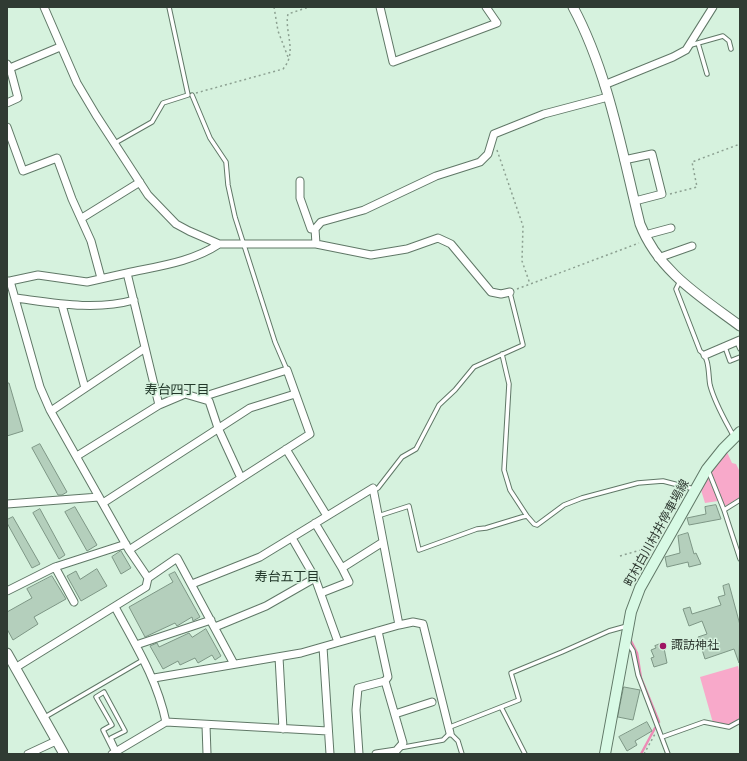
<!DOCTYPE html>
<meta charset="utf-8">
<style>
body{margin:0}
#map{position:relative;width:747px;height:761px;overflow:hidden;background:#d6f2de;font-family:"PT Sans Narrow",sans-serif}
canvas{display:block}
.frame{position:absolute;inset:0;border:8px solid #303b33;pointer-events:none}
</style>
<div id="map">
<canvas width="747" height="761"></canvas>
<div class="frame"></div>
</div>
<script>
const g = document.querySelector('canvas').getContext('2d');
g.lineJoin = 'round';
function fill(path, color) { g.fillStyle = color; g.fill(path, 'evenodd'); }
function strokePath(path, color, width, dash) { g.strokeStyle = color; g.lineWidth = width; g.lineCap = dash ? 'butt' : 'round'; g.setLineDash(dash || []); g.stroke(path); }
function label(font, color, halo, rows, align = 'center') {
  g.font = font + ' "PT Sans Narrow","Noto Sans JP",sans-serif'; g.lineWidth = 3; g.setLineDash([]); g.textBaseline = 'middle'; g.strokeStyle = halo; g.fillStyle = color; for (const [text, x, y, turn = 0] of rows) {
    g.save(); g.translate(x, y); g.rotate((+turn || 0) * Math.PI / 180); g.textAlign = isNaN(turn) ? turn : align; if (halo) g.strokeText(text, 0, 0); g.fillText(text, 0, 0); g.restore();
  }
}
fill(new Path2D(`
 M727,452L732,463L736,464L740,472V497L726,506L724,505L710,471Z
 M708,476L718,501L705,503L701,490Z
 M738,666L740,675V718L728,725L713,723L700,677Z`), '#f8a9ca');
strokePath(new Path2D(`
 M630,639L637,653L641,678L659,722
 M641,754L655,728`), '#ed8cb6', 2.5);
const building = new Path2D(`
 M7,383H9L23,431L7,436Z
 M40,444L67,492L62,495H58L32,448Z
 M716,505L721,519L689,525L687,518L706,514L705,507Z
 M75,507L97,545L87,551L65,512Z
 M40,509L65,555L59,559L33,513Z
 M13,517L40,564L32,568L7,523V520Z
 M688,533L694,554L696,553L701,564L689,567L688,562L667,567L665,557L680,553L678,536Z
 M121,551L131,568L121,574L112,557Z
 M97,569L107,586L81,601L67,576L76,571L80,579Z
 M175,572L200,617L193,621L192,617L177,626L175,623L145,637L129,607L173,582L169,575Z
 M52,576L66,599L34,617L38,624L13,640L7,629V612L32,598L27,589Z
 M729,584L740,625L739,663L734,649L705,659L698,637L707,634L702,621L689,626L683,609L690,607L692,614L721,605L718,597L725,595L723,586Z
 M206,629L221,656L215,660L212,655L198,663L195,658L180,665L178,661L163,669L150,646L157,643L159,647L189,633L192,637Z
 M663,643L667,663L654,667L651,658L654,657L651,650L656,648L655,646Z
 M624,687L640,690L633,720L618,717Z
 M647,722L652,731L635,741L637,745L627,751L619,737Z`);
fill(building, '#b4cfbc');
strokePath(building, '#7d9685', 1);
const service = new Path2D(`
 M698,43L707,74
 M691,45L723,36L729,41L731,49
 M192,95L210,138L226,162L228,185L235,217L275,342L287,370
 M115,143L152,122L163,103L188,95L169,7
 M680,281L676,289L700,351C710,357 708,375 710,385C715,404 725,420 734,437
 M737,342L740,349
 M725,347L730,361L740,357
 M502,354L509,384L504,470L510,490L527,516
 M708,470L724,510L740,559
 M373,491L378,488L402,457L416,449L439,405L455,390L474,367L523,345L510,293
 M724,510L740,500
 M378,516L409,506L419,550L477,529L486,528L522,517L527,516L534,524L537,525L564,505L582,498L638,483L663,481L694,489
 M628,643L633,651L638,675L668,754
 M501,707L525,754
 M45,717L143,660
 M450,733L458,741L462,754
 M662,737L704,722L729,727L740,721
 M399,748L443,740L450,733V727L519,700L511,673L562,652L609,631L627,626
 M114,752L103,730L112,725L96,697L104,692L125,731L111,738L117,751`);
const minor = new Path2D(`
 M44,7L77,83L96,115L148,195L176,224L189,231L219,244H316L371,255L407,249L438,238L451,244L491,292L501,294L510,292
 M380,7L393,62L497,23L486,7
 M7,64L10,68L18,98L7,103
 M10,68L60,47
 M604,85L673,57L686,50L713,7
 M7,127L23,171L57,158L72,199L91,241L101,278
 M624,160L652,154L662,194L635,201
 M300,181V198L311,229H315
 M82,218L140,182
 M645,235L671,228
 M316,244L315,229L321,222L364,210L436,176L480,162L488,154L494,134L544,114L608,97
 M658,258L692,246
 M7,281H10L40,387L50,410L129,550L148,578
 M10,281L38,275L87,282L127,273
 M15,298C54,303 95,311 134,300
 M62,305L85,388
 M705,355L740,340
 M159,405L127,273C159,266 192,262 219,244
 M51,411L145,348
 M286,449L327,516
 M77,456L159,405L185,394L209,401L218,428L241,478
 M103,503L250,408L295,394
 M7,504L99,497
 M315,523L342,568
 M292,538L315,578L338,642
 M129,550L310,434L287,370L199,398
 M55,567L74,602
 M192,584L260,557L373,488L399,625
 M7,591L55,567L126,544
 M321,593L349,582L342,568L383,542
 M115,607C136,646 157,679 166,722
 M215,627L266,606L315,578
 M136,645L211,620
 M323,647L330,754
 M279,657L283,729
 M15,668L146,587L148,578L177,558L234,664
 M154,678L301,653L399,625L413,622L423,624L450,733
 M395,714L432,702
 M206,725L207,754
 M28,754L56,741
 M112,754L166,722L328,731
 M359,754L356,710L358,688L385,681
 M376,754L396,751L403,743L385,681L388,677L378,631`);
const tertiary = new Path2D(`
 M573,7C608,72 622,152 640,224C658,271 701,297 740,326
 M7,653L64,754`);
const secondary = new Path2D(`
 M605,754L631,612L640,588L707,469L723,449L740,432`);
strokePath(service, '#607867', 5.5);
strokePath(minor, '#607867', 9);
strokePath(tertiary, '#607867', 11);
strokePath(secondary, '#607867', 12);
strokePath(new Path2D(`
 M274,7L278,31L288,57
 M196,93L283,69C298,52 284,32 288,14L309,7
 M497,150L523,226L522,261L530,284
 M670,194L697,187L692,162L740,144
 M517,289L639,243
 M620,556L654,546
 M644,754L655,734`), '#8ca091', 1.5, [2, 3]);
strokePath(service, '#fff', 3.5);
strokePath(minor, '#fff', 7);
strokePath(tertiary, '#fff', 9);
strokePath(secondary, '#d8fae5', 10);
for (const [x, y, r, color] of [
 [663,646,4,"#9e1563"]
]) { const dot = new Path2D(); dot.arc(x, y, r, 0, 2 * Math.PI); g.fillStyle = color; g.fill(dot); strokePath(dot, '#d6f2de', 1.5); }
label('12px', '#303b33', '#d6f2de', [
 ["町村白川村井停車場線",657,533,-61]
]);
label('12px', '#303b33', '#d6f2de', [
 ["諏訪神社",671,646]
], 'left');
label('13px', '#22382a', '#d6f2de', [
 ["寿台四丁目",177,390],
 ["寿台五丁目",287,577]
]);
</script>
